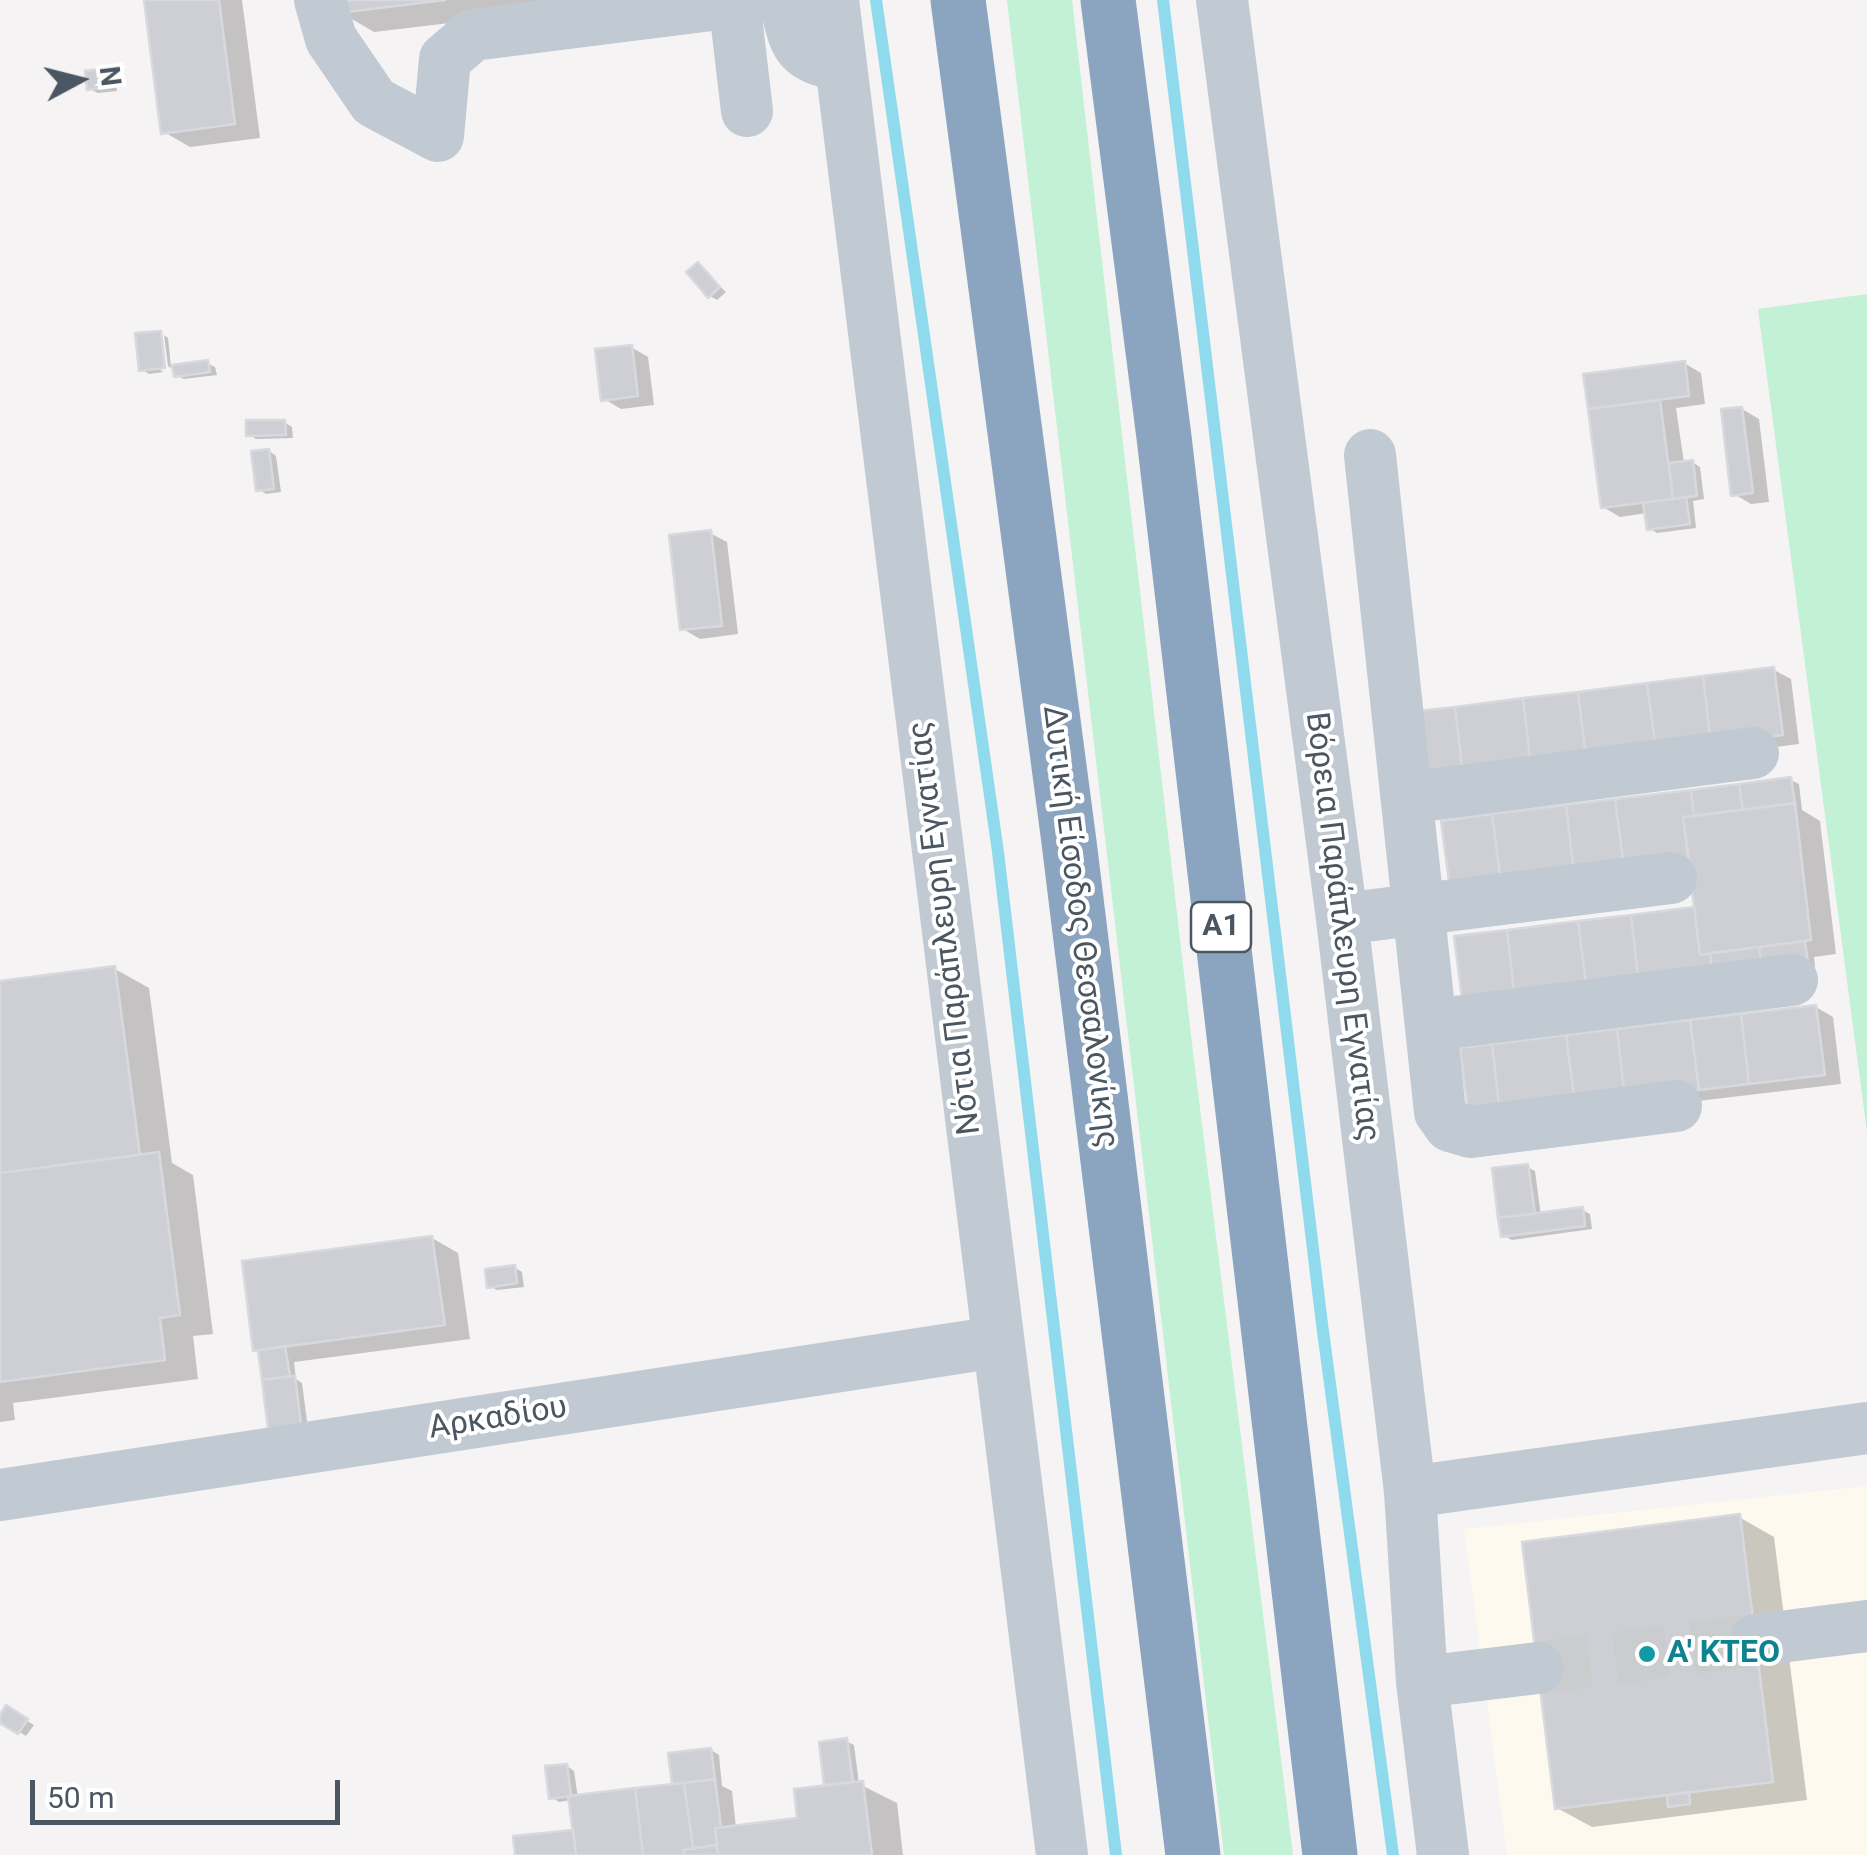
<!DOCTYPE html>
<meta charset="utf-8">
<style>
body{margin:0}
#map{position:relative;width:1867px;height:1855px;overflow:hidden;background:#f5f3f3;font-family:Roboto,sans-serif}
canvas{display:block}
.north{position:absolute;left:30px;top:30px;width:100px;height:100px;-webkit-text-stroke:8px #fff;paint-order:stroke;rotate:83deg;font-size:28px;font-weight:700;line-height:40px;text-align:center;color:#4a5661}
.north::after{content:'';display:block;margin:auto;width:35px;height:45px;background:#4a5661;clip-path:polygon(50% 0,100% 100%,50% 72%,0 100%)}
.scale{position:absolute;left:30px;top:1780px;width:310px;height:45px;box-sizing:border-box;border:5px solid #4a5661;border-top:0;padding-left:12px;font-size:30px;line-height:35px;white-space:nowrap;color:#4a5661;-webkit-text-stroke:8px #fff;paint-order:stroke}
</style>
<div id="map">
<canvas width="1867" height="1855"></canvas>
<div class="north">N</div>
<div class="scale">50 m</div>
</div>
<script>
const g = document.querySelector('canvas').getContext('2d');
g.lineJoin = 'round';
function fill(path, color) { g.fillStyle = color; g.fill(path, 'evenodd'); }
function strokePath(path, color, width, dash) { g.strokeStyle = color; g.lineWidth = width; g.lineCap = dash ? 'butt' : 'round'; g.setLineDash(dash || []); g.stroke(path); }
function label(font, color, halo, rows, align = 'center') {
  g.font = font + ' Roboto,sans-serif'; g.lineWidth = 8; g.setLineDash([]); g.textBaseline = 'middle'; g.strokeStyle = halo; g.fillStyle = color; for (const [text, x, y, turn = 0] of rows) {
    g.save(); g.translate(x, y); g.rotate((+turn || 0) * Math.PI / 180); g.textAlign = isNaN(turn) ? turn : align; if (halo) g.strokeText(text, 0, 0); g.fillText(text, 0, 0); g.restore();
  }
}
fill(new Path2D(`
 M1867,1486V1855H1507L1464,1529Z`), '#fdf9ef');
fill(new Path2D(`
 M1007,0H1072L1193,1052L1293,1855H1224Z
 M1867,294V1132L1758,309Z`), '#c3f1d5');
fill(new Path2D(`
 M146,0H242L260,138L190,147L164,132Z
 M339,0H644L374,32L340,12Z
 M108,71L115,75L117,91L98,93L90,89Z
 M698,265L726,292L717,300L710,296Z
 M160,333L162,363L156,360L153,364L163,372L149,374L141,369L137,336Z
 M164,335L168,338L171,367L207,363L215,367L217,375L184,379L176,375V371L168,366Z
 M631,347L648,357L654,405L621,409L604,399Z
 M1684,363L1701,373L1705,404L1676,408L1684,463L1692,462L1700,467L1704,499L1693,501L1696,528L1657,533L1649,528L1647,513L1620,517L1603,507L1586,376Z
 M1742,409L1759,419L1769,502L1751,504L1734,494Z
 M284,422L292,427L293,438L256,439L248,434Z
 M269,451L276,456L281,492L266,494L258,489Z
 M710,533L727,542L738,634L700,639L683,629Z
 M1774,670L1791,679L1799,744L1446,788Z
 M1791,780L1799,784L1802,810L1820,821L1836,954L1814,957L1815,967L1728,978L1457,938L1697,909Z
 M115,969L149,988L172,1163L193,1175L213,1334L193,1336L198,1379L13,1403L15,1420L0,1422V983Z
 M1816,1007L1833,1017L1841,1084L1488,1126Z
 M1527,1167L1535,1171L1541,1216L1582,1210L1590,1214L1592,1229L1512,1240L1504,1236Z
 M432,1238L458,1253L470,1339L294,1362L296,1379L302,1383L309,1436L272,1435L261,1352L256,1349Z
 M514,1267L522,1272L524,1287L497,1290L490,1286Z
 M1739,1517L1774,1537L1807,1800L1592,1827L1557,1808Z
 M7,1709L34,1725L26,1736L0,1720Z
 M846,1741L854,1745L859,1784L897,1803L903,1855H518L575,1832L571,1800L559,1802L551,1797L567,1766L574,1771L578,1798L675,1786L671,1755L711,1750L719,1755L722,1786L732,1791L736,1828L800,1820L827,1787L822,1744Z`), '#0003');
strokePath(new Path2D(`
 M876,0L998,852L1116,1855
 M1163,0L1322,1324L1393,1855`), '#90daee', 12);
const building = new Path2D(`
 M144,0H219L235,124L161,134Z
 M336,0H445L338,13Z
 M108,68L111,87L87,90L85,71Z
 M698,262L720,287L708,298L686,272Z
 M161,331L165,368L139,371L135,333Z
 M632,345L638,396L601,401L595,349Z
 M208,360L210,372L174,377L172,365Z
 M1685,361L1689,396L1588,409L1583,374Z
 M1660,400L1673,499L1601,508L1588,409Z
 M1742,407L1753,493L1731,496L1721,409Z
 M246,420H285L286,435L246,436Z
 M269,449L274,489L256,491L251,451Z
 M1693,460L1697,496L1673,499L1669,463Z
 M1686,497L1690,524L1647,530L1643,503Z
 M711,530L722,626L680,630L669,535Z
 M1774,667L1783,735L1711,744L1703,676Z
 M1703,676L1711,744L1656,751L1647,683Z
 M1647,683L1656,751L1586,759L1578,692Z
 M1578,692L1586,759L1531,766L1523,698Z
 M1523,698L1531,766L1463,775L1455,707Z
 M1455,707L1463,775L1427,779L1418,711Z
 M1791,777L1795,803L1743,810L1739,784Z
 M1739,784L1743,810L1694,816L1691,790Z
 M1691,790L1694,816L1683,817L1689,860L1624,868L1615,799Z
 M1615,799L1624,868L1574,874L1566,805Z
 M1795,803L1811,940L1700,955L1683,817Z
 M1566,805L1574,874L1501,883L1492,814Z
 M1492,814L1501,883L1450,889L1441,821Z
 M1694,907L1700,955L1710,953L1712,976L1639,985L1631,915Z
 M1631,915L1639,985L1587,991L1578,921Z
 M1578,921L1587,991L1515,1000L1507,930Z
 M1507,930L1515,1000L1463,1006L1454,936Z
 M1805,941L1808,963L1762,970L1759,947Z
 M1759,947L1762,970L1712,976L1710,953Z
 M115,966L140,1155L0,1173V981Z
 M1816,1005L1825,1075L1749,1084L1741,1014Z
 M1741,1014L1749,1084L1699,1090L1690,1020Z
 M1690,1020L1699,1090L1625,1099L1617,1029Z
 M1617,1029L1625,1099L1575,1105L1566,1035Z
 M1566,1035L1575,1105L1500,1114L1492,1044Z
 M1492,1044L1500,1114L1469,1118L1460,1048Z
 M159,1152L180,1315L160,1318L165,1360L0,1382V1173Z
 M1528,1164L1535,1214L1498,1218L1492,1168Z
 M1583,1207L1585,1226L1501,1237L1498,1218Z
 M432,1236L445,1325L253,1351L242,1261Z
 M515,1265L517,1283L487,1288L485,1269Z
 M285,1346L290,1376L262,1380L258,1350Z
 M295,1376L302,1433L269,1437L262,1380Z
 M1740,1514L1773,1782L1555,1809L1522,1542Z
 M6,1705L28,1719L18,1734L0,1723V1715Z
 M847,1738L853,1782L824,1785L819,1742Z
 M711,1748L715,1779L672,1784L668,1753Z
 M567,1764L571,1796L549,1799L545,1766Z
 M715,1779L721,1827L715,1828L717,1845L693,1848L684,1783Z
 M863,1781L872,1855H718L715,1828L797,1818L794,1789Z
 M684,1783L693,1848L684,1850V1855H643L635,1788Z
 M635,1788L643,1855H576L568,1796Z
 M1689,1792L1690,1804L1668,1807L1667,1795Z
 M573,1830L576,1855H515L513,1836Z
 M717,1845L718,1855H684V1850Z`);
fill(building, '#cdcfd5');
strokePath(building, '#d7d9de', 2.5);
strokePath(new Path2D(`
 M1538,1668L1756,1640`), '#caccce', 52, [52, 26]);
strokePath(new Path2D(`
 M320,0L331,39L374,102L438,136L445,59L473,35L735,2
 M734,0L747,111
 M784,0C796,43 793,57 841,65
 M833,0L1062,1855
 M1222,0L1342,919L1410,1492L1422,1682L1443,1855
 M1370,455L1440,1112L1450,1126L1471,1132L1676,1106
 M1407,798L1753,753
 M1342,919L1671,878
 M1431,1025L1792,980
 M1410,1492L1867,1428
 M0,1495L997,1342
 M1756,1640L1867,1626
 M1422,1682L1538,1668`), '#c1cad2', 52);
strokePath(new Path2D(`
 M958,0L1069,842L1193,1855
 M1108,0L1164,437L1330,1855`), '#8ba5c1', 55);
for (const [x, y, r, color] of [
 [1647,1654,10,"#0f9aa8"]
]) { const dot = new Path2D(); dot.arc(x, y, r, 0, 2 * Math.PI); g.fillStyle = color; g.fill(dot); strokePath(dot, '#fff', 4); }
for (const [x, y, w] of [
 [1221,927,60]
]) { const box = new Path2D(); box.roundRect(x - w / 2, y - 25, w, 50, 8); g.fillStyle = '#fff'; g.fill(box); strokePath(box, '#4a5661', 2.5); }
label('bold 30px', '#4a5661', null, [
 ["Α1",1221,927]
]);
label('32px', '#4a5661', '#fff', [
 ["Δυτική Είσοδος Θεσσαλονίκης",1079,927,83],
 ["Βόρεια Παράπλευρη Εγνατίας",1341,927,83],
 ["Νότια Παράπλευρη Εγνατίας",946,928,-97],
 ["Αρκαδίου",498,1419,-9]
]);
label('bold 32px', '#0d838f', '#fff', [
 ["Α' ΚΤΕΟ",1667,1654]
], 'left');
</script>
